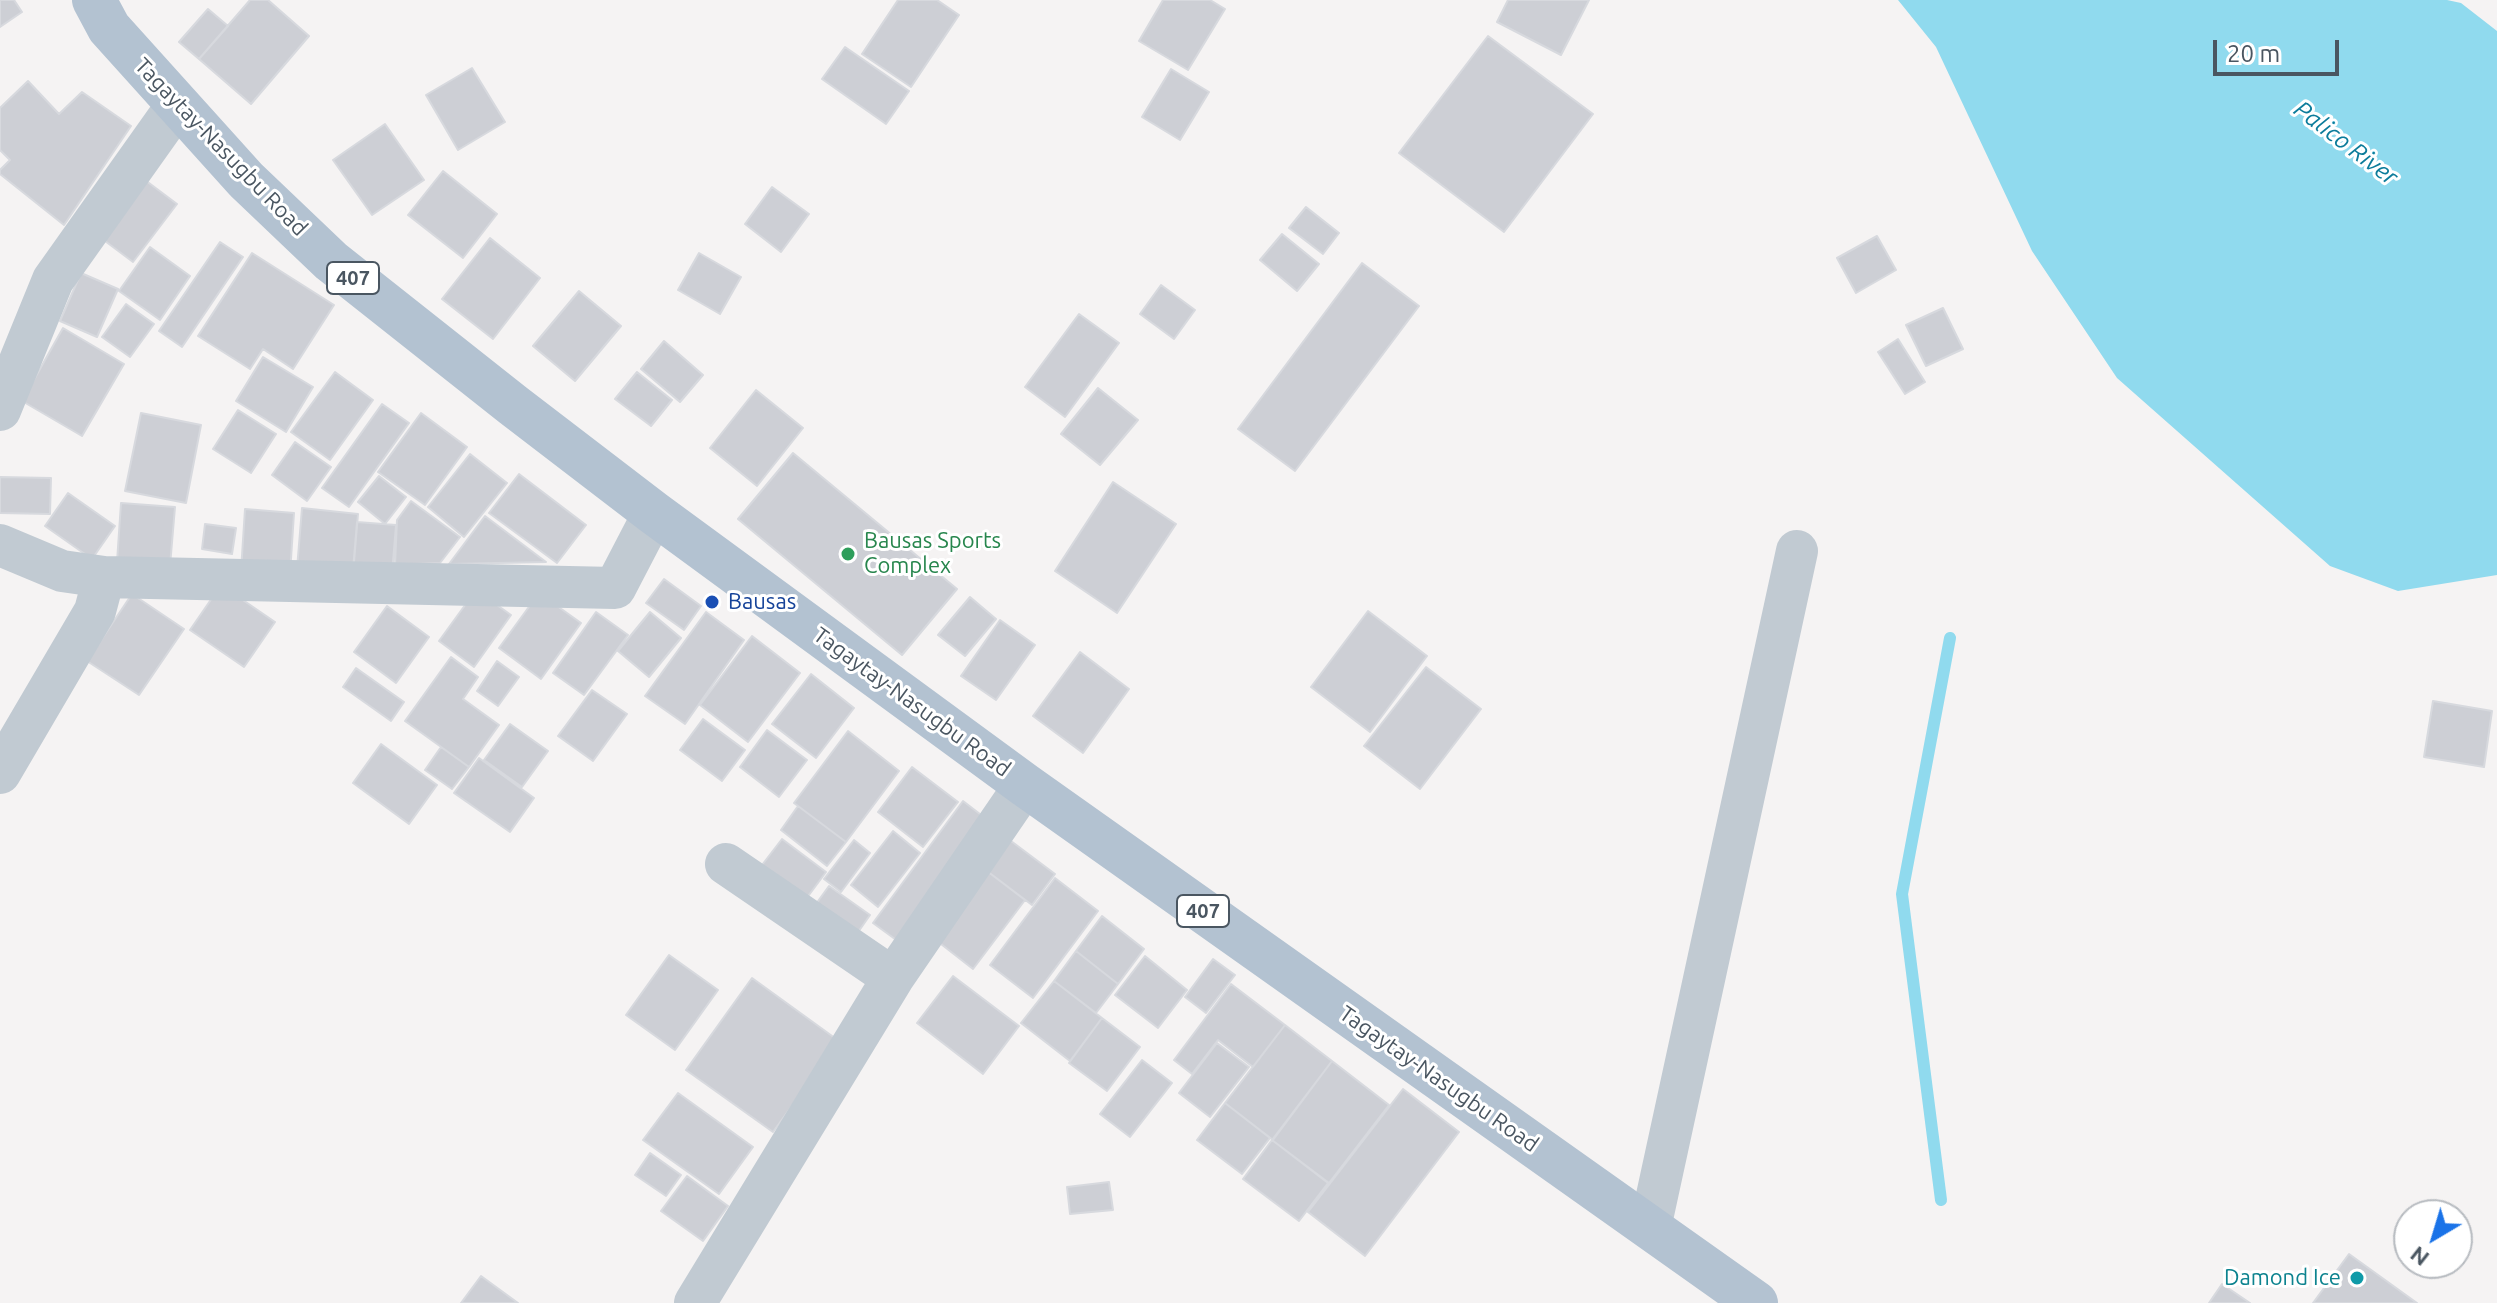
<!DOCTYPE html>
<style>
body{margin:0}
#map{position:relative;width:2497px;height:1303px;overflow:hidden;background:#f5f3f3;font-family:Ubuntu,sans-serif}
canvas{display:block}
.north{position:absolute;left:2393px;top:1199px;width:80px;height:80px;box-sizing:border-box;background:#fff;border:2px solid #b7bbc0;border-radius:50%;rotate:218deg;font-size:22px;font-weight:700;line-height:32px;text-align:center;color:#4a5661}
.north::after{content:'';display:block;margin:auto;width:28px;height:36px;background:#1a73e8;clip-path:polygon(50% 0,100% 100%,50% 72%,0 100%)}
.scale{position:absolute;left:2213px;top:40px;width:126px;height:36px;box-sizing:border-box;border:4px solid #4a5661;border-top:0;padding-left:10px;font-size:24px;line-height:28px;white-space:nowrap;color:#4a5661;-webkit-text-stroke:6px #fff;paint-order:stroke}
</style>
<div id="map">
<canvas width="2497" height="1303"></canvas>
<div class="north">N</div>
<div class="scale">20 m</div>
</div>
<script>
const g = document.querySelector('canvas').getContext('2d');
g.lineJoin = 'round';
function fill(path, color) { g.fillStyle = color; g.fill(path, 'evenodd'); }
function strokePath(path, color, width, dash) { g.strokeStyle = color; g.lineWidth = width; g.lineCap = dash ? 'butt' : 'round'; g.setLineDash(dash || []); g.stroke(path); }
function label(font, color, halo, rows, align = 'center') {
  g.font = font + ' Ubuntu,sans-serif'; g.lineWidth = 6; g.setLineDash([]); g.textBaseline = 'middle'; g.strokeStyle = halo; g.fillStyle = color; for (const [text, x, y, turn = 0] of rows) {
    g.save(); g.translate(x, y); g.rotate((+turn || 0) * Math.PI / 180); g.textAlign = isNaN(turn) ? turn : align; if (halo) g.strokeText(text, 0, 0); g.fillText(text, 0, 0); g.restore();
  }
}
fill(new Path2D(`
 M1898,0H2447L2461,3L2497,31V575L2398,591L2330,566L2117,378L2032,251L1936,47Z`), '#90daee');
strokePath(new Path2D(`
 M1941,1200L1902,894L1950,638`), '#90daee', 12);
const building = new Path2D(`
 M0,0H14L22,12L0,27Z
 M250,0H268L309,36L251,104L199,59Z
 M898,0H937L959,15L911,87L862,54Z
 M1163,0H1210L1225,9L1188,70L1139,41Z
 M1508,0H1589L1561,55L1497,22Z
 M208,9L228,26L199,59L179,42Z
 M1488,36L1593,114L1504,232L1399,153Z
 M845,47L909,91L886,124L822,79Z
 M472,68L505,122L458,150L426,95Z
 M1171,69L1209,92L1180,140L1142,117Z
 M28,81L59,114L82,92L131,126L64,225L0,174V170L10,160L0,150V108Z
 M385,124L424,180L372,215L333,160Z
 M443,171L497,214L463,258L408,215Z
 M141,177L177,204L133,262L97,235Z
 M772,187L809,214L781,252L745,224Z
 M1306,207L1339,233L1323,254L1289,228Z
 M1282,234L1319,264L1297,291L1260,260Z
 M1877,236L1896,270L1856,293L1837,258Z
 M490,238L540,278L493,339L442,299Z
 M220,242L243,257L182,347L159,331Z
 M150,247L190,276L160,320L119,291Z
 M252,253L334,305L293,369L263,349L250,369L198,336Z
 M699,253L741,277L720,314L678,290Z
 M1362,263L1419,306L1295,471L1238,429Z
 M81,273L118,289L97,337L60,321Z
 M1161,285L1195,310L1174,339L1140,314Z
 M579,291L621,326L575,381L533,346Z
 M126,304L154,324L130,357L102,337Z
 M1943,308L1963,349L1926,366L1906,325Z
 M1079,314L1119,343L1065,417L1025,387Z
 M63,328L124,364L82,436L22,401Z
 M1898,339L1925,382L1905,394L1878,352Z
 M664,341L703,375L680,402L641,369Z
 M263,357L313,387L286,432L236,401Z
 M335,372L373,400L330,460L291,432Z
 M637,372L672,400L651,426L615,399Z
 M1098,388L1138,420L1100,465L1061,434Z
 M756,390L803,428L757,486L710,448Z
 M382,404L409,423L349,507L322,488Z
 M238,410L276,434L251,473L213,449Z
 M141,413L201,425L186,503L125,491Z
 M421,413L467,447L425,505L378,472Z
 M295,442L331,467L307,501L272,475Z
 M793,453L957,589L902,655L738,519Z
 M470,454L507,483L464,537L428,507Z
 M519,474L586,525L557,563L489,513Z
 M379,476L406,497L385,524L358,502Z
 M0,477L51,478L50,514L0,513Z
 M1113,482L1176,524L1117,613L1055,571Z
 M68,493L115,526L92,559L45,526Z
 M411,501L460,537L440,563L395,565L397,520Z
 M121,503L175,507L170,566L117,562Z
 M302,508L358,514L353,574L297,569Z
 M245,509L294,513L290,574L241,571Z
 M485,516L546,562L449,564Z
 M357,522L396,525L392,574L353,570Z
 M205,524L236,528L232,554L202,549Z
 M664,579L701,606L684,630L646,603Z
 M221,585L275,622L244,667L190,630Z
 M476,590L511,615L474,667L439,641Z
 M539,593L581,623L541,679L499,648Z
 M132,594L184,629L139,695L87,661Z
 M970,597L996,619L965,656L938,635Z
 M387,606L429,637L396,683L354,652Z
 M1368,611L1427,656L1370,732L1311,687Z
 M596,612L628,635L584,695L553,673Z
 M650,612L681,638L649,677L618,651Z
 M706,612L744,640L685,724L645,696Z
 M1000,620L1035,645L996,700L961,676Z
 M752,636L800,673L748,742L700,705Z
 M1080,652L1129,689L1083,753L1033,716Z
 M451,657L478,677L463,699L499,725L469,767L405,721Z
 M497,661L519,677L498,706L477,691Z
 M1426,667L1481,709L1420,789L1364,746Z
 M356,668L404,702L391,721L343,687Z
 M811,674L854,708L816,758L772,724Z
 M592,690L627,714L593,761L558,736Z
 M2433,701L2492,711L2484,767L2424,757Z
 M703,719L745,750L722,781L680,750Z
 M510,724L548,751L522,787L484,760Z
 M767,730L807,760L779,797L740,767Z
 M848,731L899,771L846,842L794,803Z
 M381,744L437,785L409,824L353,783Z
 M441,747L469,767L452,789L425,770Z
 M479,758L534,798L510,832L454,793Z
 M912,767L958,802L923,847L878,812Z
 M963,801L989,821L899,942L873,923Z
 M798,806L846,842L827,866L781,830Z
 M893,831L920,853L878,907L851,885Z
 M1007,838L1055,874L1032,905L983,868Z
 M782,839L826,872L806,899L762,865Z
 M854,840L870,853L841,892L824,879Z
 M983,868L1025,900L973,969L932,937Z
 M1055,878L1098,911L1033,998L990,965Z
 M829,886L870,915L854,938L813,908Z
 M1102,916L1144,949L1118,984L1076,951Z
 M1076,951L1118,984L1096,1013L1054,981Z
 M669,955L718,990L675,1050L626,1015Z
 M1145,956L1187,990L1158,1028L1115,995Z
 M1213,959L1235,975L1206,1013L1185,997Z
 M953,976L1019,1026L983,1074L917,1023Z
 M752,978L839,1041L773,1132L686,1070Z
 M1054,981L1102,1018L1070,1061L1021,1023Z
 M1231,984L1285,1025L1253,1067L1218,1040L1192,1074L1174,1060Z
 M1102,1018L1140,1047L1107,1091L1069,1063Z
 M1285,1025L1332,1061L1273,1140L1225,1103Z
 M1217,1043L1249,1067L1210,1117L1179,1093Z
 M1142,1060L1172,1083L1130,1137L1100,1114Z
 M1332,1061L1389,1105L1329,1183L1272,1140Z
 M1403,1089L1459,1132L1365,1256L1308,1212Z
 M678,1093L753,1147L719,1194L643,1140Z
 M1225,1103L1270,1138L1242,1174L1197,1140Z
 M1272,1140L1328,1183L1299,1221L1243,1179Z
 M650,1153L681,1175L666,1196L635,1175Z
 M687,1176L728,1206L703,1241L661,1211Z
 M1109,1182L1113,1210L1070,1214L1067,1187Z
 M2349,1254L2417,1303H2313Z
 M481,1276L518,1303H461Z
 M2222,1284L2250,1303H2209Z`);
fill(building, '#cdcfd5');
strokePath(building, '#d7d9de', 2);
strokePath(new Path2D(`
 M0,410L53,280L178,104
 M0,545L62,571L104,577L615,588L654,513
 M0,773L95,611L104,577
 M726,864L893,978
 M1650,1228L1797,551
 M695,1303L893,978L1025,785`), '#c1cad2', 42);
strokePath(new Path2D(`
 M94,0L109,28L246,180L331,261L513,405L654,513L1025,785L1756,1303`), '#b3c2d1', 44);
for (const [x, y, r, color] of [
 [848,554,8,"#2e9e5b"],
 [712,602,8,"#1a4fb4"],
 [2357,1278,8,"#0f9aa8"]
]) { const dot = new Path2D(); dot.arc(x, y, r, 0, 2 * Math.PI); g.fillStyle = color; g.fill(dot); strokePath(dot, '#fff', 3); }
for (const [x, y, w] of [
 [353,278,52],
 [1203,911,52]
]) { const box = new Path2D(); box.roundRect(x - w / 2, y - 16, w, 32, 6); g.fillStyle = '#fff'; g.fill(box); strokePath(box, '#4a5661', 2); }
label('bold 20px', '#4a5661', null, [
 ["407",353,278],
 ["407",1203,911]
]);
label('22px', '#4a5661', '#fff', [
 ["Tagaytay-Nasugbu Road",221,147,46],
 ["Tagaytay-Nasugbu Road",912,702,36],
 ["Tagaytay-Nasugbu Road",1439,1079,35]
]);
label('22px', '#27864d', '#fff', [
 ["Bausas Sports",864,541],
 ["Complex",864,566]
], 'left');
label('22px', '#164399', '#fff', [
 ["Bausas",728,602]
], 'left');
label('22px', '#0d838f', '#fff', [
 ["Damond Ice",2341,1278]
], 'right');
label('italic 24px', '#0c7c9b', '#fff', [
 ["Palico River",2346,143,37]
]);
</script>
